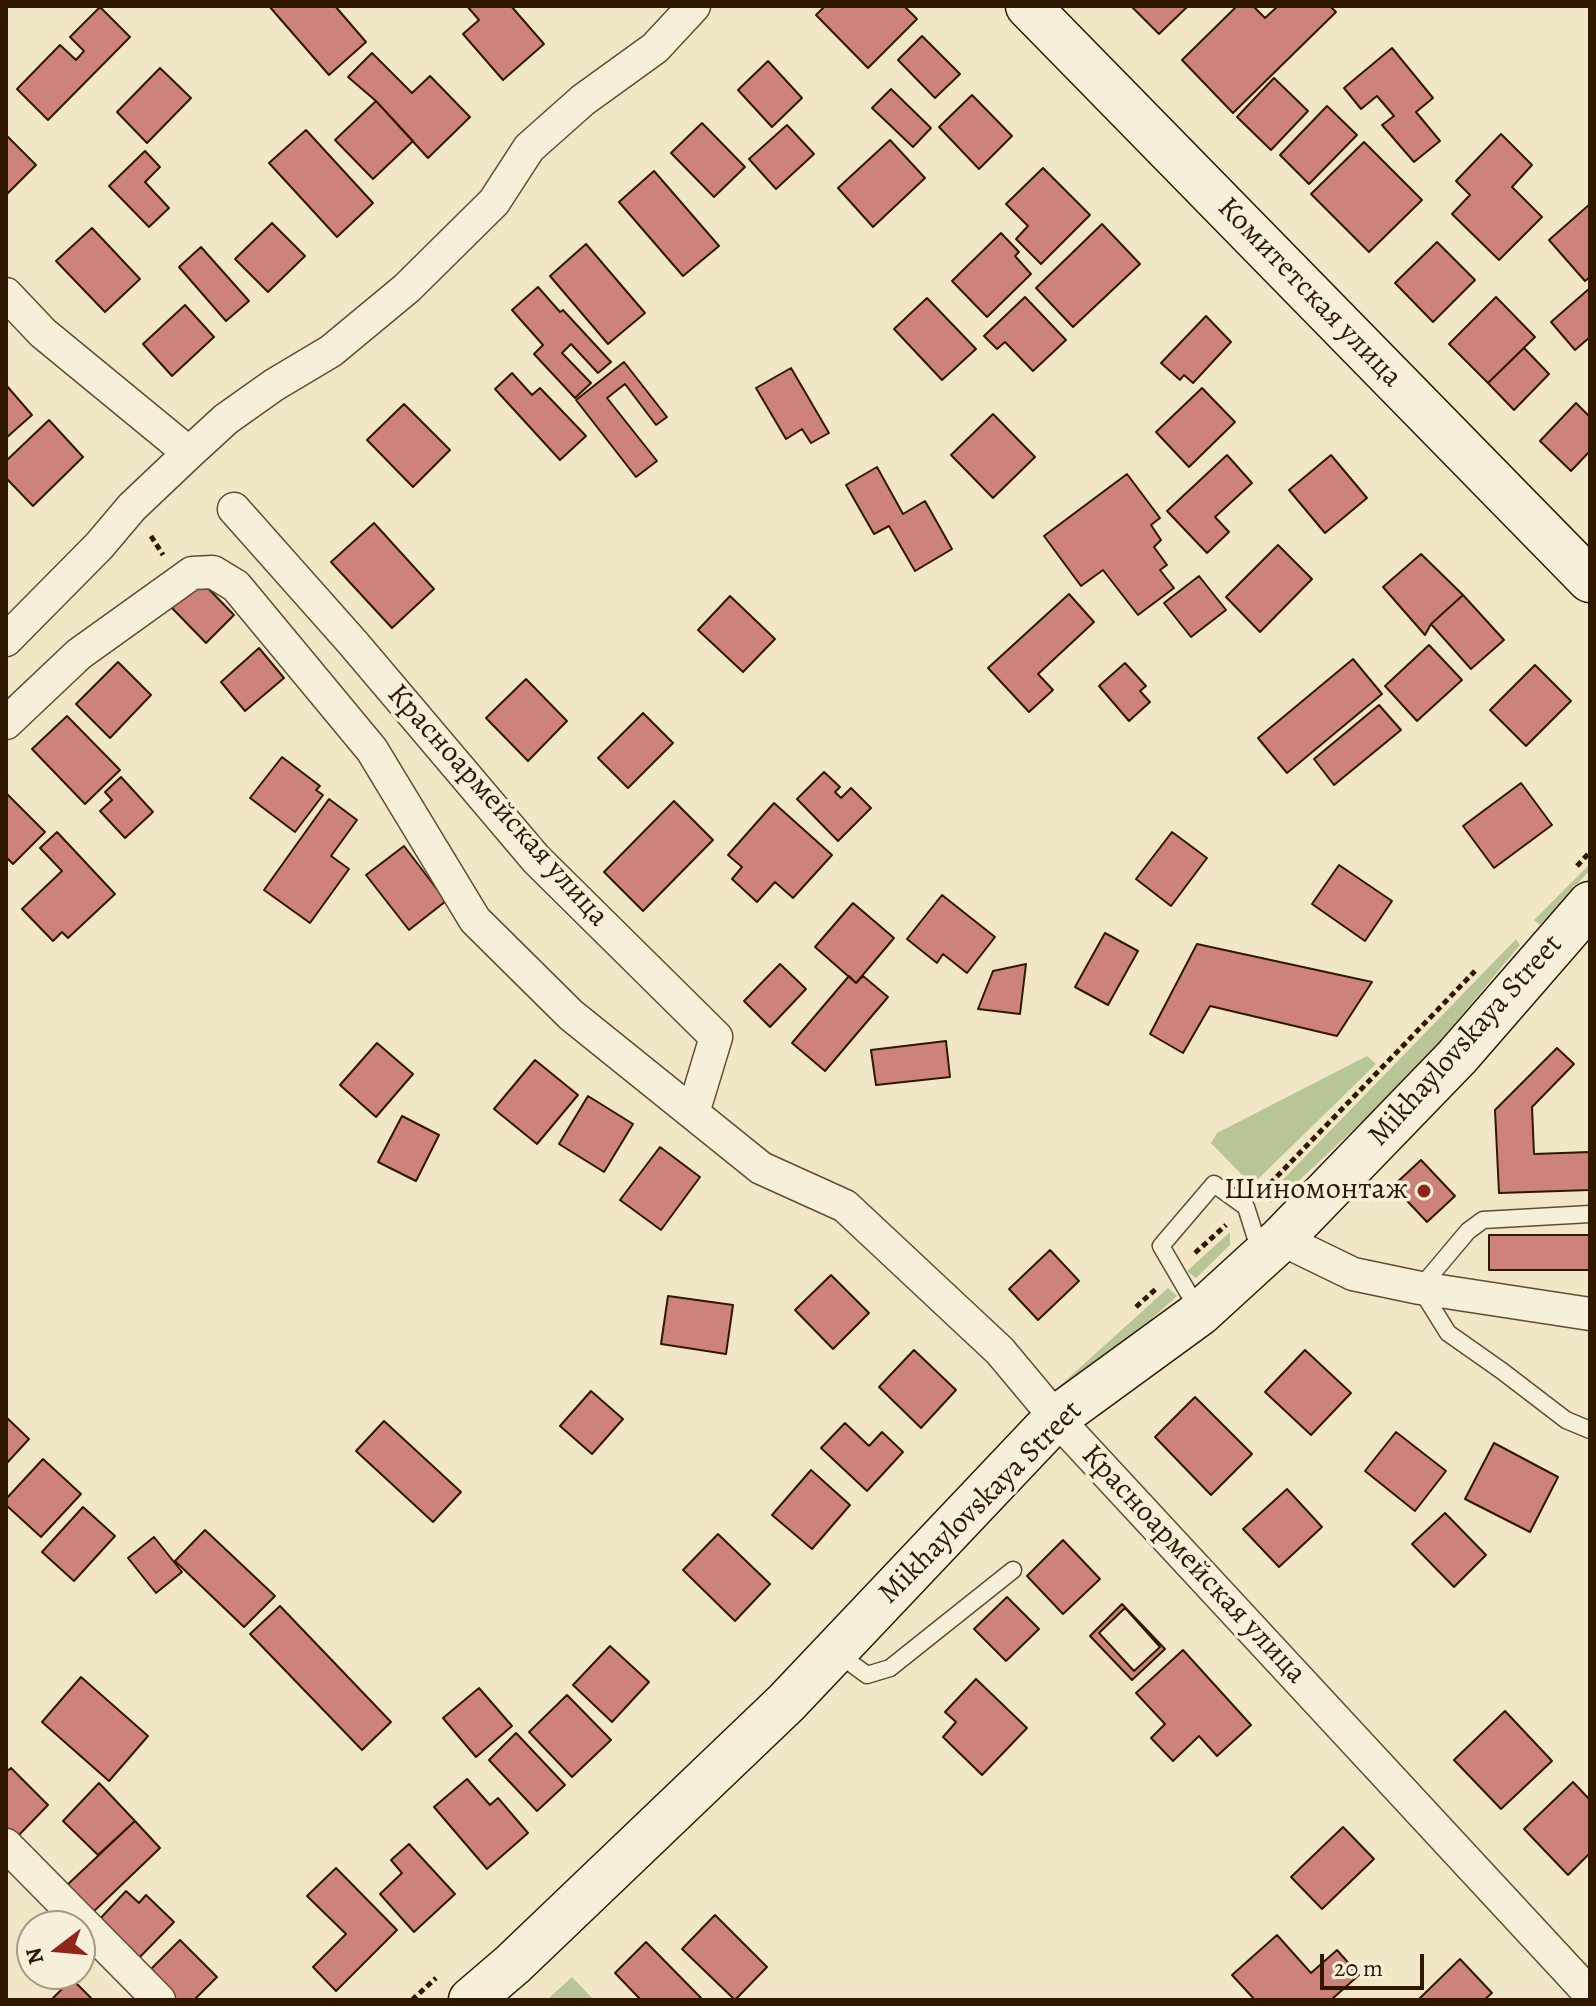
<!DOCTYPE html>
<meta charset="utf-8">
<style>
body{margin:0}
#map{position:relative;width:1596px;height:2006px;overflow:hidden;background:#f1e7c6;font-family:Alegreya,serif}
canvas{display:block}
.frame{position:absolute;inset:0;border:8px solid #301800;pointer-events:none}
.north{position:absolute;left:16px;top:1910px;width:80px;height:80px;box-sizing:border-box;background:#f6efda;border:2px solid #a79983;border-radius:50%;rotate:254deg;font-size:22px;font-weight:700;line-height:32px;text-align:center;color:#301800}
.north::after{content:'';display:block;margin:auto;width:28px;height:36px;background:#8f2418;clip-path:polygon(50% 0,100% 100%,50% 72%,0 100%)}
.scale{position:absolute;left:1320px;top:1954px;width:104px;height:36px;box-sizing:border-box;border:4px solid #301800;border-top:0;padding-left:10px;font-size:24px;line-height:28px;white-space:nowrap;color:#301800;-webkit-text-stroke:6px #f6efda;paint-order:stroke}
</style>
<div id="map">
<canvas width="1596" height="2006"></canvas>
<div class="frame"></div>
<div class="north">N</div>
<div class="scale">20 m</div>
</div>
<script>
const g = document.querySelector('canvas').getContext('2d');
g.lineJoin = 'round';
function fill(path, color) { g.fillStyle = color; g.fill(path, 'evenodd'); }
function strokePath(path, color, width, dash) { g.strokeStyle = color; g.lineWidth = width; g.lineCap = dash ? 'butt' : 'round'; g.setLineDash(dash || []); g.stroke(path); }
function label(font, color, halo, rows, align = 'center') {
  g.font = font + ' Alegreya,serif'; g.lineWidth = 7; g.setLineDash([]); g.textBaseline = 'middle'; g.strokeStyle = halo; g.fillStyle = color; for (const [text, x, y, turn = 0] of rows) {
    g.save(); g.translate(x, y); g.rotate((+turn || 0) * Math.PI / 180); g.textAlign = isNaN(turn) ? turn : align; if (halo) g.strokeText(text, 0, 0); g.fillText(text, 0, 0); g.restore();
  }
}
fill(new Path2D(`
 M1590,864V870L1540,925L1534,920Z
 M1516,939L1520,945L1411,1076L1292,1187L1271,1203L1266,1197Z
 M1367,1056L1376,1064L1252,1185L1211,1143L1217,1133Z
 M1230,1232V1245L1196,1278L1187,1271Z
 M1168,1288L1177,1296L1060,1401L1053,1392Z
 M572,1977L594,2000H547Z`), '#b8c697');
const building = new Path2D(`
 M269,6H335L366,42L329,75Z
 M467,6H511L544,44L503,80L463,34L479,20Z
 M825,6H904L917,19L868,68L816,15Z
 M1131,6H1188L1159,34Z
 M1237,6H1253L1265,18L1278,6H1330L1336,12L1233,113L1182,60Z
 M100,7L130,37L48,120L17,89L60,45L76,60L84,51L70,37Z
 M922,36L960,74L935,98L898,60Z
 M1392,48L1433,98L1416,112L1440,141L1414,162L1382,125L1394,116L1377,96L1361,109L1344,88Z
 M372,53L412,93L430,76L470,117L428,158L376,101L348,77Z
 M768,61L802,98L772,127L738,90Z
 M160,68L191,98L147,143L117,112Z
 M1274,78L1308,111L1271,150L1237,117Z
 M891,89L931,128L913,147L872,108Z
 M972,95L1012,136L979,169L939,127Z
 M376,101L413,141L373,179L335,140Z
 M1327,106L1357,135L1309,184L1280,155Z
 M702,123L745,167L714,197L671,153Z
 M787,125L814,154L776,189L749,159Z
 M306,130L373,203L337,237L269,163Z
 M1501,134L1532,165L1512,187L1542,217L1499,260L1452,214L1470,195L1456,181Z
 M6,135L36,165L6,195Z
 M890,140L925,178L873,227L838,188Z
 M1364,142L1422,200L1369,252L1311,194Z
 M145,151L160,167L145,182L169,208L149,227L109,186Z
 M1043,168L1090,215L1041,264L1016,239L1028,226L1006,204Z
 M654,171L719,246L683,276L619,202Z
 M1590,204V277L1585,281L1549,240Z
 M272,223L305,256L268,292L235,259Z
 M1102,224L1140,264L1073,327L1036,288Z
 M92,228L140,279L105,312L56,261Z
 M1001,233L1019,252L1015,256L1031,274L987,317L952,281Z
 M1437,242L1475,280L1433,322L1395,283Z
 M586,244L645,313L608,344L550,276Z
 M201,247L249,301L226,321L179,267Z
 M538,287L560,312L563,310L611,362L598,373L571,344L562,353L591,383L575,398L534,354L543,345L512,310Z
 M1590,288V337L1575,350L1551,322Z
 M1025,297L1066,340L1033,371L1005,342L997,349L984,336Z
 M1496,297L1535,337L1488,383L1449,344Z
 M927,298L976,349L942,380L894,329Z
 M185,305L214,337L172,376L143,344Z
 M1206,316L1231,342L1193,383L1184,375L1180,380L1161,363Z
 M1524,348L1549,374L1514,410L1488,383Z
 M624,362L667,417L656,425L625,384L607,398L657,461L636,477L576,400Z
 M791,368L829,433L811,443L802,429L786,439L756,388Z
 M512,373L532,395L540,388L586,436L560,460L495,389Z
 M6,385L32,415L6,438Z
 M1202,388L1235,422L1189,467L1156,432Z
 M1576,403L1590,417V451L1571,471L1540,441Z
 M404,404L450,450L413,487L367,440Z
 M993,414L1035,457L993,498L951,455Z
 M49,420L83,457L33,506L6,478V461Z
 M1227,455L1252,483L1215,517L1229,532L1207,553L1167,511Z
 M1331,455L1367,498L1325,533L1289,490Z
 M877,467L903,514L925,501L952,549L915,571L889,526L874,534L846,485Z
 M1127,474L1160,518L1151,525L1161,540L1154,547L1167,565L1160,570L1174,588L1138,615L1103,570L1081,586L1044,536Z
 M374,523L434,589L392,628L331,562Z
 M1278,545L1312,579L1260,632L1226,597Z
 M1421,554L1463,595L1431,624L1425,635L1383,587Z
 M1199,576L1226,610L1191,637L1164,603Z
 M199,579L234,615L206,643L171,607Z
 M1069,594L1094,622L1038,674L1053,690L1029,712L988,668Z
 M1463,595L1504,640L1471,669L1431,624Z
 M730,596L775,639L743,672L698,630Z
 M1429,645L1462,680L1417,721L1385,686Z
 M259,648L284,678L245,711L221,682Z
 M1353,659L1382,694L1287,773L1258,738Z
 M118,662L151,695L110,738L76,704Z
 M1125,663L1146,686L1140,691L1150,702L1129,721L1099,686Z
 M1535,665L1571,701L1526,746L1490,710Z
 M526,679L567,721L528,761L486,718Z
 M1379,705L1401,730L1334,785L1314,759Z
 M643,713L673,743L628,788L598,758Z
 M67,716L120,770L85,804L32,749Z
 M282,757L320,786L316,790L323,795L295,832L250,798Z
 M824,772L840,787L835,792L841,798L851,788L871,808L838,841L797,799Z
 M121,777L153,812L125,838L100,811L112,800L105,792Z
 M1521,783L1552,825L1494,868L1463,826Z
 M6,793L45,832L13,864L6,857Z
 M329,799L357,820L331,856L349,869L310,923L264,890Z
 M674,801L713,840L643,911L604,872Z
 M774,803L832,855L793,898L775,882L757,902L732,879L742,867L728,855Z
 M57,832L115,894L68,938L62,932L53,941L22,909L62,871L40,848Z
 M1172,832L1207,858L1171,906L1136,879Z
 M404,846L446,901L409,930L366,875Z
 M1339,865L1392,901L1365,941L1312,904Z
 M942,895L995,937L967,973L943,954L937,963L907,939Z
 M853,903L894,938L856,983L815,947Z
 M1105,933L1138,951L1108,1005L1075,987Z
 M1197,944L1372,982L1337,1036L1210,1006L1183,1053L1150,1034Z
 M780,964L806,989L770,1027L744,1001Z
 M1026,964L1020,1014L978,1009L993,971Z
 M849,976L856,983L863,976L888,997L825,1071L792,1043Z
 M946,1041L950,1077L876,1085L871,1050Z
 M377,1043L413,1074L376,1117L340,1085Z
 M1557,1048L1574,1064L1532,1107L1534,1154L1590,1152V1190L1499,1193L1495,1110Z
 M535,1060L578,1095L537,1144L494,1109Z
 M588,1096L633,1124L604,1172L559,1144Z
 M402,1116L439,1135L416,1181L378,1162Z
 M660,1147L700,1177L661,1230L620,1200Z
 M1421,1160L1455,1196L1427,1222L1393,1186Z
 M1489,1235H1590V1270H1489Z
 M1050,1250L1079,1281L1038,1320L1009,1289Z
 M831,1275L869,1313L833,1349L795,1310Z
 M668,1296L733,1305L726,1354L661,1344Z
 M914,1350L956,1390L921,1428L879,1387Z
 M1305,1350L1351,1393L1311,1435L1265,1392Z
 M591,1391L623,1419L592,1454L560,1426Z
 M1195,1397L1252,1454L1211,1495L1155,1437Z
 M6,1417L29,1439L6,1464Z
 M384,1421L461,1492L433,1522L356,1451Z
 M845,1423L869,1446L882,1432L903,1452L867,1491L821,1448Z
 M1396,1432L1446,1471L1415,1511L1365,1471Z
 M1494,1443L1558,1477L1530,1532L1465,1499Z
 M43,1459L81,1494L41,1537L6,1505V1499Z
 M811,1470L850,1505L812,1549L772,1515Z
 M1287,1489L1322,1527L1279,1567L1243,1529Z
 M83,1507L115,1536L74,1581L42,1552Z
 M1445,1513L1486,1555L1454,1587L1412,1544Z
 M205,1530L275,1596L244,1627L175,1561Z
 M718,1534L770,1584L735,1621L683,1570Z
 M154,1537L182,1572L156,1593L128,1558Z
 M1063,1540L1100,1579L1063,1614L1027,1576Z
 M1007,1597L1039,1629L1006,1661L974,1629Z
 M1122,1604L1165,1649L1132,1680L1090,1636Z
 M280,1606L391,1722L362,1750L250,1634Z
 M1125,1608L1160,1647L1134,1671L1099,1633Z
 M610,1646L649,1682L612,1722L573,1685Z
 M1183,1650L1251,1725L1217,1756L1199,1736L1173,1761L1151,1738L1165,1724L1136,1693Z
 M81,1677L148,1736L109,1781L42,1722Z
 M976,1679L1027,1728L982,1775L943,1737L956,1722L945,1712Z
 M479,1688L512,1726L476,1757L443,1718Z
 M567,1695L611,1740L572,1777L529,1732Z
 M1505,1711L1552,1761L1501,1809L1454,1760Z
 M516,1733L565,1785L537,1811L489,1760Z
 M11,1768L48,1805L17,1837L6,1827V1772Z
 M467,1779L490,1805L498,1798L528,1833L487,1869L434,1807Z
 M1573,1782L1590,1800V1853L1568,1875L1524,1829Z
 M99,1783L135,1821L98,1855L63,1821Z
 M135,1821L160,1848L91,1914L65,1887Z
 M1343,1827L1374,1859L1322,1909L1291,1877Z
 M409,1844L455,1894L414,1932L380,1894L402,1873L391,1860Z
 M336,1868L397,1930L336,1991L313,1967L346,1934L307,1896Z
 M126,1891L139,1903L146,1895L174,1922L137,1960L97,1922Z
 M715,1915L767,1967L735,2000L682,1949Z
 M1277,1935L1311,1973L1337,1950L1359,1975L1331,2000H1255L1232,1975Z
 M180,1940L217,1977L194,2000H172L146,1974Z
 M646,1942L703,2000H641L615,1973Z
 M1460,1959L1492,1993L1484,2000H1418Z
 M72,1979L93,2000H51Z`);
fill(building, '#cd837a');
strokePath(building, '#301800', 2);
const lane = new Path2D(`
 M1590,1214L1483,1220L1468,1231L1420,1288L1448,1333L1502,1371L1566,1420L1590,1430
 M1200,1313L1161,1246L1214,1184L1246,1207L1260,1251
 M837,1653L867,1675L890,1668L1013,1570`);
const street = new Path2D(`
 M6,294L43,333L189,453
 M234,509L353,643L536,859L716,1037L693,1113
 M6,640L99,546L132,507L189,453L226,419L274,385L331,351L407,288L494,202L529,148L583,100L655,48L694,6
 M6,723L79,654L192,573L213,572L236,586L372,750L475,920L571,1015L761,1168L845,1206L1000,1351L1056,1418L1590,1994
 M1281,1239L1353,1274L1420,1288L1590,1314
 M6,1845L159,2000`);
const secondary = new Path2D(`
 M1028,6L1590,580
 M471,2000L513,1964L786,1703L1056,1418L1200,1313L1281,1239L1457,1057L1590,904`);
strokePath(lane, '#604c32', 19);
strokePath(street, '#604c32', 35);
strokePath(secondary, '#301800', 47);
strokePath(new Path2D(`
 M151,536L163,555
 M1577,866L1590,852
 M1263,1191L1475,971
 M1195,1253L1226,1225
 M1136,1307L1158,1287
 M412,2000L436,1978`), '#301800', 5, [6, 4]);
strokePath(lane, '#f6efda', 16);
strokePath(street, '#f6efda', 32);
strokePath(secondary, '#f6efda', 44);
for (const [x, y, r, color] of [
 [1424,1191,8,"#8f2418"]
]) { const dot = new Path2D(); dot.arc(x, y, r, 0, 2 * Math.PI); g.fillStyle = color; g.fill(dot); strokePath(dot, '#f6efda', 3); }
label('30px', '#301800', '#f6efda', [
 ["Комитетская улица",1309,293,46],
 ["Красноармейская улица",497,806,48],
 ["Mikhaylovskaya Street",1466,1041,-48],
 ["Mikhaylovskaya Street",981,1503,-45],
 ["Красноармейская улица",1193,1565,47]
]);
label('30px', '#301800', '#f6efda', [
 ["Шиномонтаж",1408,1191]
], 'right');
</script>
